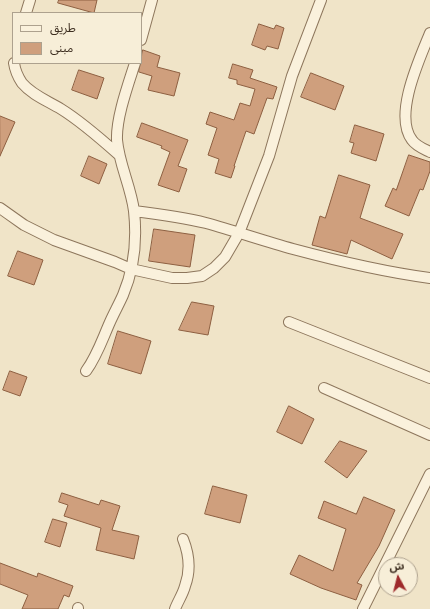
<!DOCTYPE html>
<meta charset="utf-8">
<style>
body{margin:0}
#map{position:relative;width:430px;height:609px;overflow:hidden;background:#f0e4c8;font-family:"Noto Serif","Noto Sans Arabic",serif}
canvas{display:block}
.legend{position:absolute;left:12px;top:12px;width:130px;height:52px;box-sizing:border-box;background:#f7eed8;border:1px solid #ada18e;margin:0;padding:5px 7px;list-style:none;font-size:12px;color:#3d2e20}
.legend li{display:flex;align-items:center;gap:8px;height:20px}
.legend b{width:20px;border:1px solid #ada18e}
.north{position:absolute;left:378px;top:557px;width:40px;height:40px;box-sizing:border-box;background:#f7eed8;border:1px solid #ada18e;border-radius:50%;rotate:353deg;font-size:11px;font-weight:700;line-height:16px;text-align:center;color:#3d2e20}
.north::after{content:'';display:block;margin:auto;width:14px;height:18px;background:#9e2a2b;clip-path:polygon(50% 0,100% 100%,50% 72%,0 100%)}
</style>
<div id="map">
<canvas width="430" height="609"></canvas>
<ul class="legend">
<li><b style="height:5px;background:#faf1dc"></b>طريق</li>
<li><b style="height:11px;background:#cf9f7d"></b>مبنى</li>
</ul>
<div class="north">ش</div>
</div>
<script>
const g = document.querySelector('canvas').getContext('2d');
g.lineJoin = 'round';
function fill(path, color) { g.fillStyle = color; g.fill(path, 'evenodd'); }
function strokePath(path, color, width, dash) { g.strokeStyle = color; g.lineWidth = width; g.lineCap = dash ? 'butt' : 'round'; g.setLineDash(dash || []); g.stroke(path); }
const building = new Path2D(`
 M59,0H97L94,13L58,3Z
 M259,24L274,29L276,25L284,28L278,49L267,46L265,50L252,45Z
 M143,50L160,56L157,67L180,73L174,96L148,90L152,76L139,72Z
 M233,64L253,70L250,78L277,87L273,99L267,98L254,134L246,131L234,166H235L231,178L215,173L219,159L208,155L217,128L206,124L210,112L234,120L240,103L250,106L255,89L237,84V80L229,78Z
 M79,70L104,78L97,99L72,90Z
 M311,73L344,86L335,110L301,97Z
 M0,116L15,122L0,156Z
 M142,123L188,140L178,166L187,169L179,192L158,185L170,152L161,148L162,146L137,137Z
 M355,125L384,134L376,161L351,153L354,143L350,142Z
 M409,155L430,162V171L423,190L420,189L409,216L385,206L393,188L396,190Z
 M89,156L107,164L99,184L81,176Z
 M339,175L370,185L360,218L403,234L392,259L351,240L347,254L312,245L320,216L325,218Z
 M154,229L195,235L190,267L149,261Z
 M18,251L43,260L34,285L8,276Z
 M192,302L214,306L208,335L179,330Z
 M118,331L151,341L141,374L108,364Z
 M10,371L27,377L20,396L3,390Z
 M289,406L314,419L302,444L277,432Z
 M340,441L367,451L347,478L325,462Z
 M213,486L247,495L240,523L205,514Z
 M62,493L99,505L101,500L120,506L112,530L139,536L134,559L96,550L101,528L64,516L68,505L59,502Z
 M364,497L395,510L379,546L357,583L362,585L356,600L321,588L290,574L299,555L333,571L346,529L318,518L324,501L356,514Z
 M53,519L67,523L60,547L45,542Z
 M0,563L37,577L38,573L73,586L69,597L64,595L58,609H22L28,595L0,584Z`);
fill(building, '#cf9f7d');
strokePath(building, '#8d5f41', 1);
const minor = new Path2D(`
 M26,13L30,0
 M430,33C420,58 393,115 412,140C416,146 424,149 430,152
 M141,40L152,0
 M14,63C15,70 18,77 22,83C32,95 48,101 61,109C82,122 101,139 119,155
 M0,208L24,225L54,240L115,262L131,269L172,278H187L202,276L214,268L225,257L239,233L269,156L292,76L321,0
 M134,211C158,214 182,217 206,223C235,231 264,241 293,249C338,261 384,272 430,278
 M289,322L430,378
 M86,371C97,356 102,340 110,322C114,313 119,304 123,295C134,269 137,239 134,211C131,187 119,164 117,140C116,118 128,85 135,63
 M324,388L430,435
 M78,609V608
 M175,609C178,601 183,594 185,586C191,570 189,554 183,539
 M363,609L430,474`);
strokePath(minor, '#8d765c', 12);
strokePath(minor, '#faf1dc', 10);
</script>
